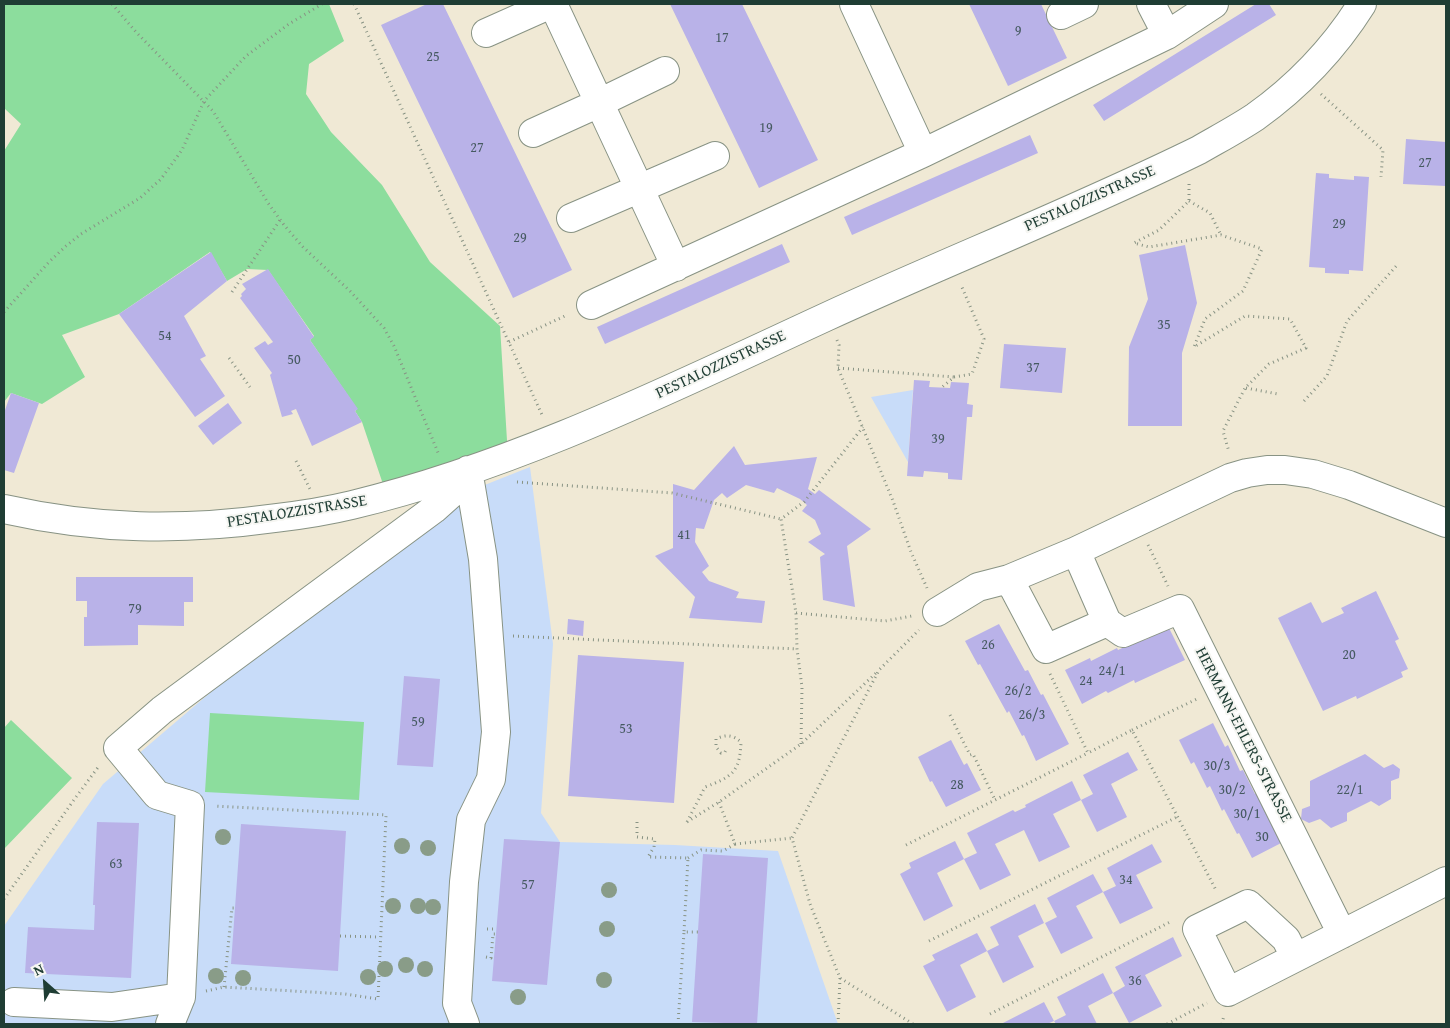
<!DOCTYPE html>
<style>
body{margin:0}
#map{position:relative;width:1450px;height:1028px;overflow:hidden;background:#f0e9d5;font-family:"Gentium Book Plus",serif}
canvas{display:block}
.frame{position:absolute;inset:0;border:5px solid #1f3d34;pointer-events:none}
.north{position:absolute;left:20px;top:958px;width:50px;height:50px;-webkit-text-stroke:4px #f6f6f2;paint-order:stroke;rotate:334deg;font-size:14px;font-weight:700;line-height:20px;text-align:center;color:#1f3d34}
.north::after{content:'';display:block;margin:auto;width:18px;height:22px;background:#1f3d34;clip-path:polygon(50% 0,100% 100%,50% 72%,0 100%)}
</style>
<div id="map">
<canvas width="1450" height="1028"></canvas>
<div class="frame"></div>
<div class="north">N</div>
</div>
<script>
const g = document.querySelector('canvas').getContext('2d');
g.lineJoin = 'round';
function fill(path, color) { g.fillStyle = color; g.fill(path, 'evenodd'); }
function strokePath(path, color, width, dash) { g.strokeStyle = color; g.lineWidth = width; g.lineCap = dash ? 'butt' : 'round'; g.setLineDash(dash || []); g.stroke(path); }
function label(font, color, halo, rows, align = 'center') {
  g.font = font + ' "Gentium Book Plus",serif'; g.lineWidth = 4; g.setLineDash([]); g.textBaseline = 'middle'; g.strokeStyle = halo; g.fillStyle = color; for (const [text, x, y, turn = 0] of rows) {
    g.save(); g.translate(x, y); g.rotate((+turn || 0) * Math.PI / 180); g.textAlign = isNaN(turn) ? turn : align; if (halo) g.strokeText(text, 0, 0); g.fillText(text, 0, 0); g.restore();
  }
}
fill(new Path2D(`
 M913,390L908,462L871,397Z
 M530,467L553,644L541,813L560,842L675,845L778,851L838,1024H4V926L103,784L286,628L462,494Z`), '#c8dcf9');
fill(new Path2D(`
 M4,4H329L344,41L309,64L306,94L331,132L382,185L430,262L500,326L508,457L387,496L362,422L355,411L357,409L310,340L314,336L268,270L247,269L227,281L210,252L119,314L62,335L85,377L42,404L11,393L4,402V151L21,124L4,108Z
 M210,713L364,722L359,800L205,792Z
 M11,720L72,778L4,849V728Z`), '#8cdd9d');
fill(new Path2D(`
 M427,4H443L572,270L513,298L381,25Z
 M670,4H742L818,160L759,188Z
 M969,4H1041L1067,58L1008,86Z
 M1256,4H1269L1276,15L1104,121L1093,105Z
 M1030,135L1038,153L852,235L844,217Z
 M1406,139L1446,142V186L1403,184Z
 M1316,173L1329,174V178L1354,180V176L1369,177L1363,271L1349,270V274L1325,273V268L1309,267Z
 M782,244L790,262L605,344L597,327Z
 M1185,245L1197,303L1182,353V426H1128L1129,347L1148,299L1139,255Z
 M211,252L227,281L184,316L206,356L200,359L225,396L195,417L119,314Z
 M268,269L314,337L310,340L358,409L355,411L362,422L312,446L296,409L291,411L293,414L282,417L270,375L272,373L254,348L265,341L268,345L273,342L240,298L242,296L241,294L246,289L242,284Z
 M1004,344L1066,348L1062,393L1000,388Z
 M914,380L930,381L929,387L950,388L951,382L969,383L967,404L973,405L972,417H967L962,480L948,479V473L924,471L923,477L907,476Z
 M11,393L39,403L14,473L4,470V413Z
 M228,403L242,423L213,445L198,426Z
 M734,446L745,465L817,457L808,489L815,494L819,490L871,529L847,546L855,607L823,600L820,557L825,554L808,542L821,534L815,520L802,511L807,505L800,499L777,488L774,493L746,485L727,498L722,493L714,500L704,529L696,528L695,542L709,566L702,572L709,581L739,592L736,598L765,601L762,623L689,618L695,597L655,556L673,548V484L694,490Z
 M76,577H193V602H184V626L138,625V645L84,646V617H87V601H76Z
 M1376,591L1399,639L1395,641L1408,669L1401,672L1403,677L1357,699L1356,696L1323,711L1278,618L1311,602L1322,623L1344,613L1341,608Z
 M568,619L584,621L583,636L567,634Z
 M999,624L1025,671L1028,670L1041,695L1043,694L1069,744L1036,761L1024,735L1022,736L1009,711L1007,713L980,664L978,665L965,641Z
 M1169,628L1185,660L1135,683L1134,680L1108,693L1106,691L1082,704L1065,670L1090,658L1091,661L1117,648L1118,650L1143,638L1145,640Z
 M578,655L684,662L674,803L568,796Z
 M404,676L440,679L433,767L397,765Z
 M1213,723L1225,747L1228,745L1240,771L1243,770L1255,794L1257,793L1285,841L1252,858L1239,833L1237,834L1224,809L1222,811L1210,786L1207,788L1194,762L1191,764L1179,740Z
 M951,740L964,765L967,763L981,790L946,807L932,781L930,782L918,757Z
 M1128,752L1138,770L1111,784L1127,817L1097,832L1081,800L1053,814L1070,847L1039,862L1024,830L995,844L1011,875L980,890L964,859L937,873L953,906L924,921L900,874L911,868L909,863L955,841L964,859L977,853L967,833L1013,810L1015,812L1026,807L1025,805L1072,781L1081,800L1093,794L1083,775Z
 M1365,754L1384,768L1393,764L1400,769L1399,778L1391,781V799L1379,806L1371,801L1347,813V821L1331,828L1320,819L1309,823L1301,819L1302,809L1310,806V781Z
 M97,822L139,823L131,978L25,973L28,927L94,930L95,905H93Z
 M241,824L346,831L338,971L231,964Z
 M504,839L560,842L547,985L492,981Z
 M1152,844L1162,862L1136,875L1153,908L1120,924L1103,892L1116,886L1107,868Z
 M703,854L768,858L757,1024L692,1022Z
 M1093,874L1103,892L1076,906L1093,938L1061,954L1045,923L1057,917L1047,898Z
 M1035,904L1044,923L1018,936L1034,967L1003,983L987,951L999,945L990,927Z
 M977,933L987,951L960,965L976,997L947,1012L923,966L935,960L932,955Z
 M1173,937L1182,956L1145,975L1162,1006L1129,1023L1113,993L1088,1006L1097,1024H1056L1054,1021L1066,1015L1057,997L1103,973L1113,993L1125,986L1115,967Z
 M1044,1002L1054,1021L1047,1024H1001Z`), '#b9b2e8');
const minor = new Path2D(`
 M553,4L676,267
 M854,4L923,153
 M1151,4L1167,35
 M1061,15L1084,4
 M486,33L551,4
 M533,133L599,103L665,71
 M571,218L715,156
 M591,305L923,153L1167,35L1214,4
 M4,509C98,530 181,531 276,518C302,515 327,511 352,505C518,465 672,388 826,317C950,260 1077,210 1199,150C1218,139 1237,129 1255,117C1297,87 1335,47 1362,4
 M1009,579L1046,649L1107,622L1076,551
 M937,612L978,587L1009,579L1076,551L1230,478L1247,473L1267,470H1285L1313,474L1349,485L1446,523
 M1107,622L1123,633L1180,609L1342,934
 M1295,957L1286,939L1248,904L1197,929L1228,992L1446,881
 M14,1002L112,1007L181,997
 M170,1024L181,997L190,805L157,795L118,748L162,710L434,509L453,492L468,470
 M465,1024L457,1003L464,882L471,820L491,779L496,732L483,559L468,470`);
strokePath(minor, '#889384', 30);
strokePath(new Path2D(`
 M112,4L136,32L213,111L268,203L284,225L303,247L350,291L384,328L394,346L439,455
 M354,4L543,417
 M1321,94L1383,150L1381,177
 M1189,184V201L1159,230L1134,243L1149,247L1221,235L1262,249L1243,291L1205,319L1194,347L1245,316L1290,319L1306,348L1269,364L1245,388L1223,431L1229,452
 M1189,201L1210,213L1221,235
 M232,292L280,220
 M4,312L49,262L66,246L81,234L140,198L161,179L182,150L204,101L246,56L289,24L322,4
 M837,340L839,345L838,368L893,501L911,552L927,588
 M509,342L567,315
 M229,358L250,387
 M838,368L954,377L941,388
 M954,377L972,374L984,339L961,285
 M1246,388L1278,394
 M1304,401L1327,376L1347,321L1398,264
 M296,461L310,489
 M517,482L672,493L781,519
 M1148,545L1168,586
 M796,613L885,621L912,616
 M513,636L797,649
 M1050,674L1088,753L1132,730L1216,890
 M950,715L970,755L973,754L995,800
 M1132,730L1197,699
 M801,744L802,687L797,649L796,613L781,519L804,502L863,427
 M637,822V837L655,839L654,847L648,857L688,858L684,932
 M687,822L719,802L801,744L877,672
 M687,822L705,787C732,777 740,772 741,742C733,735 726,734 716,739V747L721,753L725,752L727,748
 M735,844L792,838
 M906,845L1088,753
 M688,858L701,850L723,851L735,844L719,802
 M4,899L76,797L99,766
 M487,929H496
 M340,936L380,937
 M929,941L1177,817
 M486,957L491,958L493,934H496
 M224,987L232,908H236
 M206,991L224,987L345,994L378,999L386,815L215,806
 M990,1014L1172,921
 M678,1024L684,932H698
 M838,1024L840,978
 M913,1024L840,978L810,904L792,838L879,670L919,630
 M1167,1024L1207,1003
 M1222,1024L1224,1015`), '#889384', 3, [1, 4]);
strokePath(minor, '#fff', 28);
g.fillStyle = '#899c88';
for (const [x, y] of [
 [223,837],
 [402,846],
 [428,848],
 [609,890],
 [393,906],
 [418,906],
 [433,907],
 [607,929],
 [406,965],
 [385,969],
 [425,969],
 [216,976],
 [368,977],
 [243,978],
 [604,980],
 [518,997]
]) { g.beginPath(); g.arc(x, y, 8, 0, 2 * Math.PI); g.fill(); }
label('14px', '#465a61', null, [
 ["9",1018,31],
 ["17",722,38],
 ["25",433,57],
 ["19",766,128],
 ["27",477,148],
 ["27",1425,163],
 ["29",1339,224],
 ["29",520,238],
 ["35",1164,325],
 ["54",165,336],
 ["50",294,360],
 ["37",1033,368],
 ["39",938,439],
 ["41",684,535],
 ["79",135,609],
 ["26",988,645],
 ["20",1349,655],
 ["24/1",1112,671],
 ["24",1086,681],
 ["26/2",1018,691],
 ["26/3",1032,715],
 ["59",418,722],
 ["53",626,729],
 ["30/3",1217,766],
 ["28",957,785],
 ["30/2",1232,790],
 ["22/1",1350,790],
 ["30/1",1247,814],
 ["30",1262,837],
 ["63",116,864],
 ["34",1126,880],
 ["57",528,885],
 ["36",1135,981]
]);
label('16px', '#1f3d34', '#f6f6f2', [
 ["PESTALOZZISTRASSE",1090,199,-24],
 ["PESTALOZZISTRASSE",721,365,-25],
 ["PESTALOZZISTRASSE",297,512,-9],
 ["HERMANN-EHLERS-STRASSE",1243,735,63]
]);
</script>
